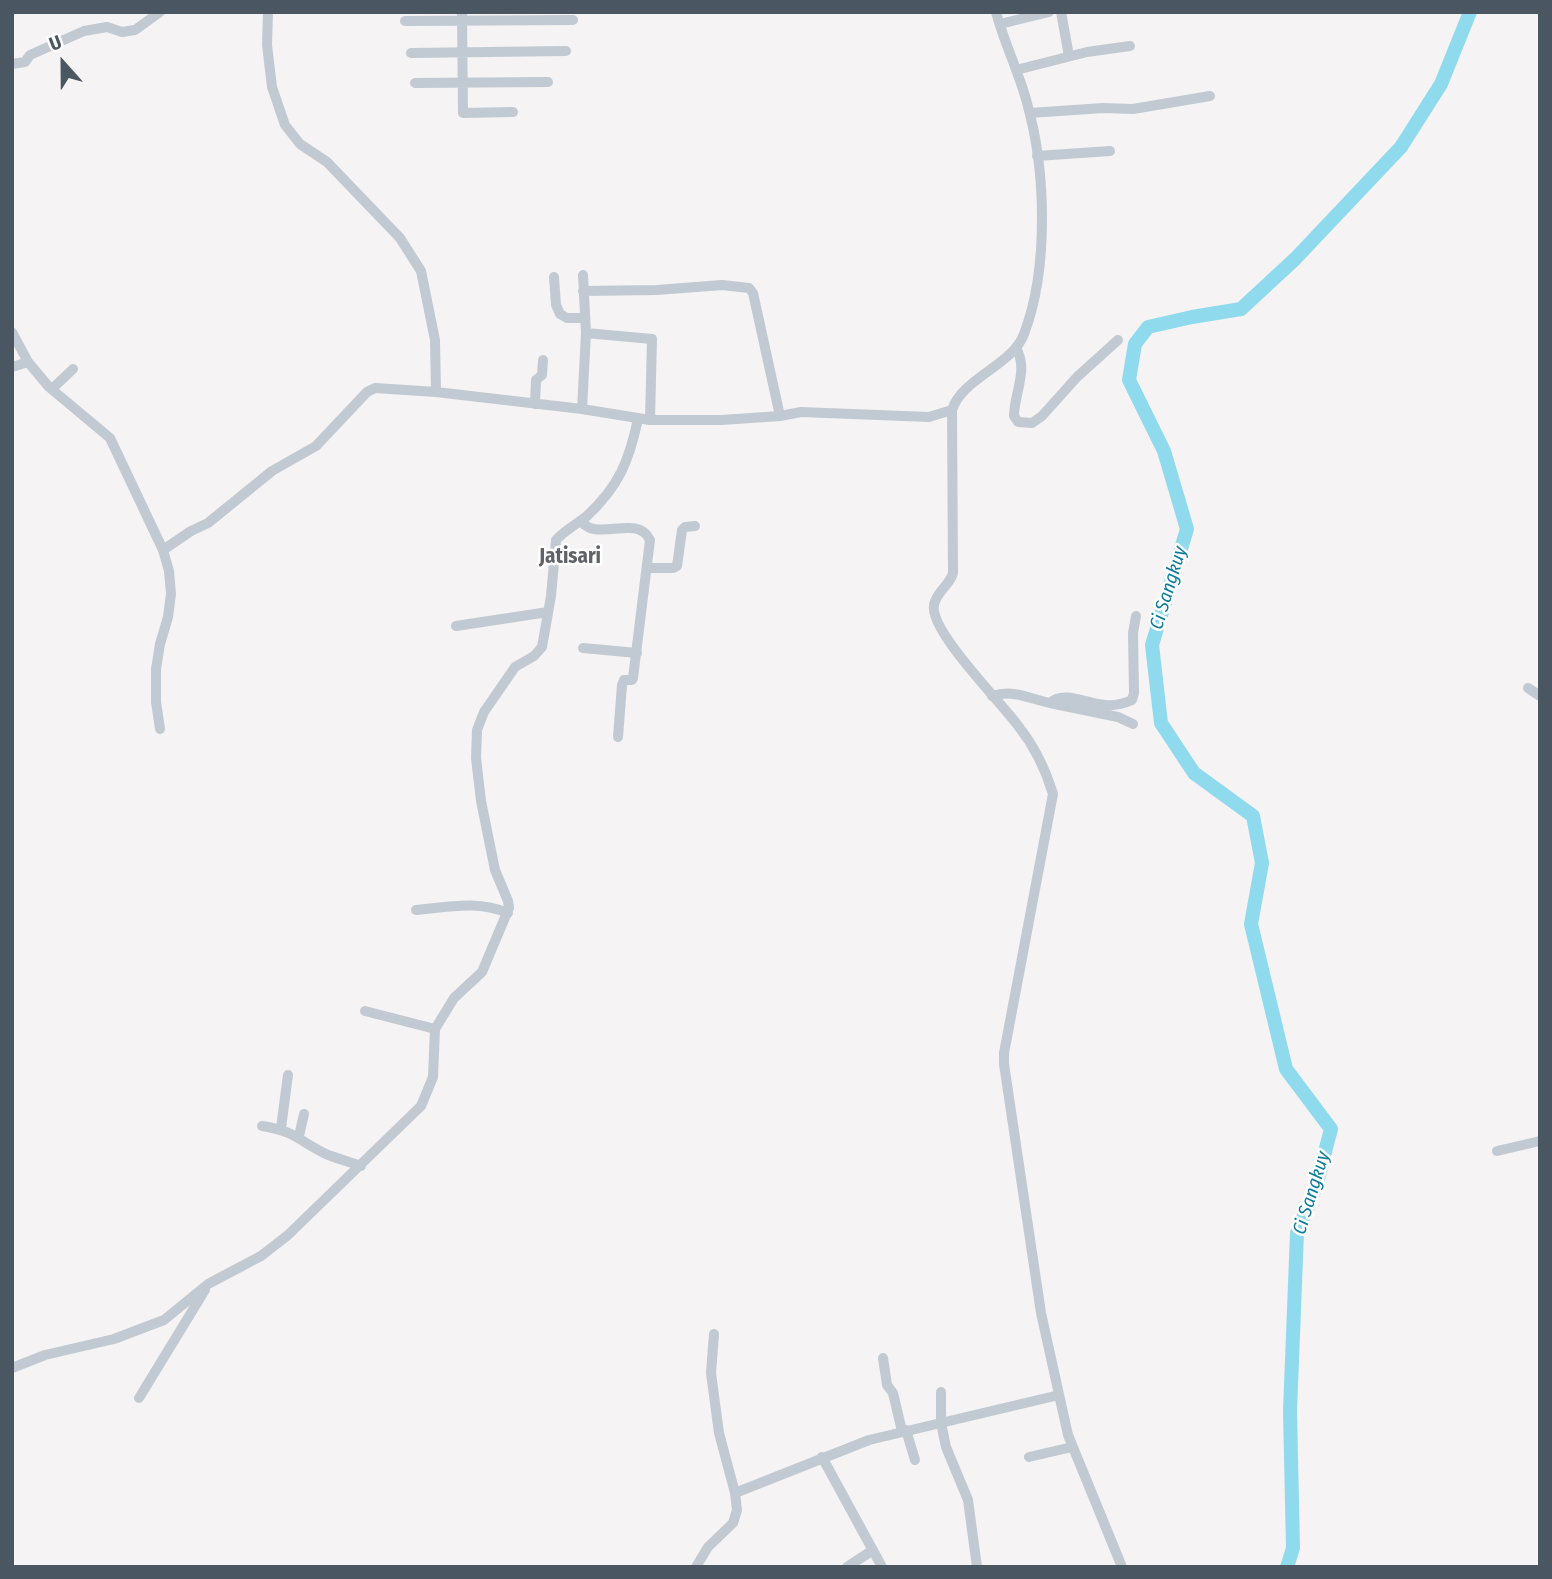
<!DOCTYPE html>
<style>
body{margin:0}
#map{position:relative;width:1552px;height:1579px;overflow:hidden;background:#f5f3f3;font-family:"Fira Sans Condensed",sans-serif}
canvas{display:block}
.frame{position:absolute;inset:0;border:14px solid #4a5661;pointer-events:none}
.north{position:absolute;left:28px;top:28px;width:70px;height:70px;-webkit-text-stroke:5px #fff;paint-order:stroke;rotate:339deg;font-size:19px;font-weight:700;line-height:28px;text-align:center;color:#4a5661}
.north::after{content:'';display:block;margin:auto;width:24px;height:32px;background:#4a5661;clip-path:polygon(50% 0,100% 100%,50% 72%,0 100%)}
</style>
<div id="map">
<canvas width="1552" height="1579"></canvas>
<div class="frame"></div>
<div class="north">U</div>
</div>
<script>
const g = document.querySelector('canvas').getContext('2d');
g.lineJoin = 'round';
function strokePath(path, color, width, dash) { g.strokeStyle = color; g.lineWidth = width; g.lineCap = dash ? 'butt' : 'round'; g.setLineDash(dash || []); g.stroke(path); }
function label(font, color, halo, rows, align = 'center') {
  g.font = font + ' "Fira Sans Condensed",sans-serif'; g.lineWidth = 5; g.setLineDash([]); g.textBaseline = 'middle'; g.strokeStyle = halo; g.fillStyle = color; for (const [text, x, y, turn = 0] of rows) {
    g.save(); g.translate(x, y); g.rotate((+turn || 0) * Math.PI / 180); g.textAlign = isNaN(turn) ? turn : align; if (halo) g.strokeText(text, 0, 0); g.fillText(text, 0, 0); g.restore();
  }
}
strokePath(new Path2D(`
 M1287,1567L1293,1548L1290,1411L1297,1233L1316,1186L1331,1129L1286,1069L1251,924L1262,863L1253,816L1194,773L1161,723L1152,645L1187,529L1164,451L1129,380L1135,344L1148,327L1192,317L1241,309L1295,259L1401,147L1441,84L1470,12`), '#90daee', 14);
strokePath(new Path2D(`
 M268,12L267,45L272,87L285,125L300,144L327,162L400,238L421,271L435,340L436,392
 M462,12L463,113L513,112
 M996,12C1004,43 1019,72 1027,103C1046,170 1049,268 1024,334C1013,365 962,378 952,410L953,573C950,585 936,592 934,605C929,631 1003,704 1019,727C1034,746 1046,771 1053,794L1004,1053V1064L1041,1313L1068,1435L1122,1567
 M1061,12L1069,56
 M405,21L573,20
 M1000,24L1049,12
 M411,53L566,51
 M12,64L25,62L30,55L84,31L107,27L122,32L135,30L160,12
 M1016,70L1087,52L1130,46
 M415,83L548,82
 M1030,113L1103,108L1133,109L1210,96
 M1037,156L1110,151
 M554,277L556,305L560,314L567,318H585
 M583,291L657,290L722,285L749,288L753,293L780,416
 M12,332L28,362L49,387L110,438L163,550L169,571L171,594L168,617L160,644L156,669V702L160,729
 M586,333L652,339L650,420
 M1016,348C1029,370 1014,393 1014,416L1018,422L1032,423L1042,416L1077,377L1118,340
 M12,367L28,362
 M52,389L73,369
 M535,404L536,380L542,375L543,360
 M582,409L586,333L583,275
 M580,521C582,523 588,527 590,528C608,535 639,517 650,540L633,678L632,680H624L622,685L618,737
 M163,550L191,531L208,523L272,471L316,446L367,392L375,388L436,392L582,409L650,420H722L780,416L801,412L929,417L952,410
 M648,568H673L677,566L682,530L685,527L695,526
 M456,626L548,612
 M583,648L637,653
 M1528,688L1540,696
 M992,696C1015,689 1029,699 1050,703C1063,690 1088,704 1105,705C1114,706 1123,704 1132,700L1134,693L1133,633L1136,616
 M1050,703L1118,717L1133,724
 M416,910C448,907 478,900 508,913
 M365,1011L435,1029
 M262,1126C296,1131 300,1142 328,1155C339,1159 350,1162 361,1166
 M281,1128L288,1075
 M299,1136L304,1114
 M1497,1151L1540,1141
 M883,1358L887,1385L893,1393L902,1431
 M12,1368L45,1355L114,1339L164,1320L208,1284L261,1256L288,1235L421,1106L433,1077L435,1029L454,998L482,972L509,908L508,901L495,870L481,801L476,758L477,730L484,712L515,667L534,656L542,647L551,596L556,540C565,530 577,524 587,516C619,486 629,461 638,419
 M941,1392V1423L946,1447L968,1500L977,1567
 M139,1398L205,1290
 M906,1430L915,1460
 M822,1457L882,1567
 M1029,1457L1072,1447
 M735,1493L869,1440L1059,1395
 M696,1567L708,1547L733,1523L737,1510L735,1493L719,1433L711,1373L714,1334
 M847,1567L873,1550`), '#c1cad2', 10);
label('italic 19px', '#0c7c9b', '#fff', [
 ["Ci Sangkuy",1169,588,-73],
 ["Ci Sangkuy",1312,1193,-73]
]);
label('bold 21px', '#5f6368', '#fff', [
 ["Jatisari",570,557]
]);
</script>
